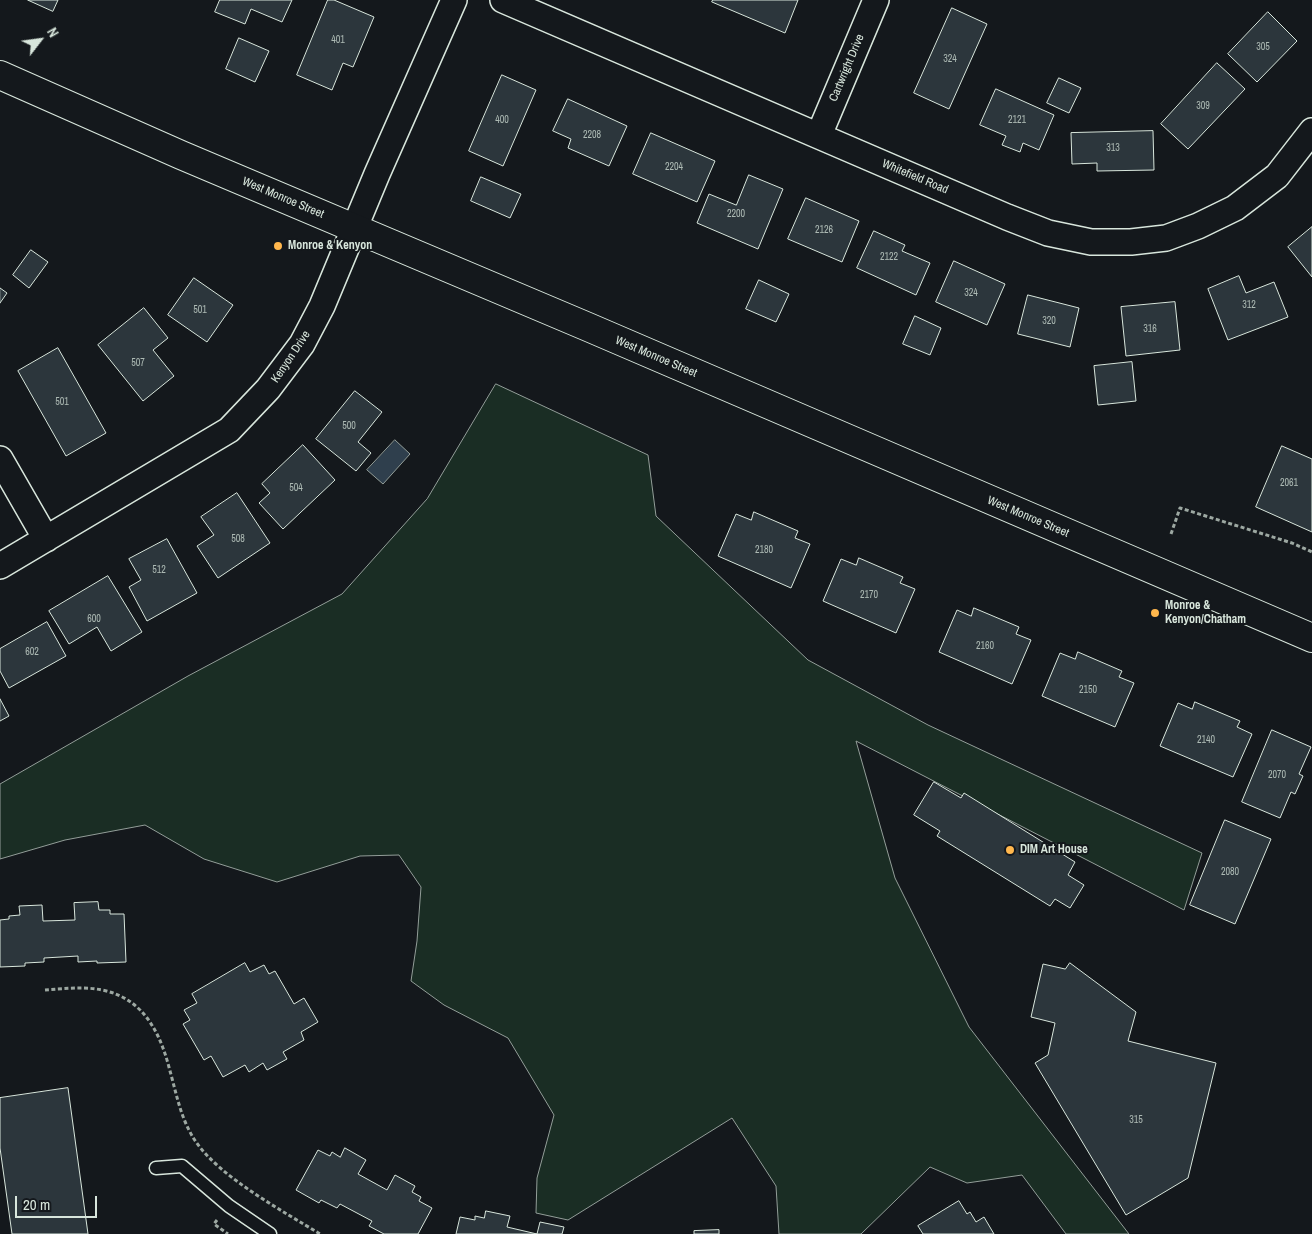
<!DOCTYPE html>
<style>
body{margin:0}
#map{position:relative;width:1312px;height:1234px;overflow:hidden;background:#14181c;font-family:"Archivo Narrow",sans-serif}
canvas{display:block}
.north{position:absolute;left:15px;top:15px;width:50px;height:50px;-webkit-text-stroke:4px #14181c;paint-order:stroke;rotate:60deg;font-size:14px;font-weight:700;line-height:20px;text-align:center;color:#d8e6dc}
.north::after{content:'';display:block;margin:auto;width:18px;height:22px;background:#d8e6dc;clip-path:polygon(50% 0,100% 100%,50% 72%,0 100%)}
.scale{position:absolute;left:15px;top:1196px;width:82px;height:22px;box-sizing:border-box;border:2px solid #d8e6dc;border-top:0;padding-left:6px;font-size:15px;line-height:18px;white-space:nowrap;color:#d8e6dc;-webkit-text-stroke:4px #14181c;paint-order:stroke}
</style>
<div id="map">
<canvas width="1312" height="1234"></canvas>
<div class="north">N</div>
<div class="scale">20 m</div>
</div>
<script>
const g = document.querySelector('canvas').getContext('2d');
g.lineJoin = 'round';
function fill(path, color) { g.fillStyle = color; g.fill(path, 'evenodd'); }
function strokePath(path, color, width, dash) { g.strokeStyle = color; g.lineWidth = width; g.lineCap = dash ? 'butt' : 'round'; g.setLineDash(dash || []); g.stroke(path); }
function label(font, color, halo, rows, align = 'center') {
  g.font = font + ' "Archivo Narrow",sans-serif'; g.lineWidth = 4; g.setLineDash([]); g.textBaseline = 'middle'; g.strokeStyle = halo; g.fillStyle = color; for (const [text, x, y, turn = 0] of rows) {
    g.save(); g.translate(x, y); g.rotate((+turn || 0) * Math.PI / 180); g.textAlign = isNaN(turn) ? turn : align; if (halo) g.strokeText(text, 0, 0); g.fillText(text, 0, 0); g.restore();
  }
}
const green = new Path2D(`
 M496,384L648,455L656,516L808,660L928,725L1202,853L1184,910L856,741L895,878L969,1027L1129,1234H1066L1022,1175L967,1183L930,1167L861,1234H779L776,1186L732,1118L568,1220L536,1213L537,1178L554,1115L508,1038L444,1005L411,981L417,941L421,887L399,855L360,856L277,882L204,859L145,825L65,840L0,859V784L188,676L342,594L427,499Z`);
fill(green, '#1a2d24');
strokePath(green, '#939e99', 1);
const water = new Path2D(`
 M395,440L410,454L383,484L367,470Z`);
fill(water, '#2f3f4d');
strokePath(water, '#939e99', 1);
const building = new Path2D(`
 M28,0H58L53,11Z
 M220,0H292L282,22L251,9L245,24L215,12Z
 M328,0H334L374,17L353,67L343,63L332,90L297,75Z
 M713,0H798L785,33L712,2Z
 M952,8L987,24L949,109L914,93Z
 M1268,12L1297,41L1257,82L1228,54Z
 M239,38L269,51L255,82L226,69Z
 M1217,63L1245,89L1188,149L1161,124Z
 M502,75L536,90L503,166L469,151Z
 M1059,78L1081,88L1069,113L1047,103Z
 M996,89L1054,115L1039,150L1023,143L1020,152L1002,145L1006,136L980,125Z
 M568,99L627,126L609,166L568,148L571,139L553,131Z
 M1153,131L1154,170L1097,171V163L1072,164L1071,133Z
 M651,133L715,161L697,202L633,174Z
 M749,175L783,189L758,249L697,223L709,194L736,205Z
 M481,177L521,194L510,218L471,201Z
 M806,198L859,221L842,262L788,239Z
 M1312,227V277L1288,247Z
 M874,231L905,245L902,251L930,263L916,295L857,268Z
 M31,250L48,262L29,288L13,275Z
 M954,261L1005,284L987,325L936,302Z
 M1239,276L1246,293L1274,282L1288,317L1228,340L1208,289Z
 M194,278L233,305L207,342L168,315Z
 M759,280L789,294L776,322L746,309Z
 M0,288L7,293L0,303Z
 M1028,295L1079,308L1070,347L1018,334Z
 M1175,302L1180,350L1126,356L1121,307Z
 M144,308L168,338L153,350L174,376L143,401L98,345Z
 M915,316L941,328L930,355L903,344Z
 M58,348L106,433L66,456L18,371Z
 M1132,362L1136,401L1098,405L1094,366Z
 M355,391L382,412L358,442L371,453L356,471L316,439Z
 M303,445L335,480L283,529L259,503L270,493L262,484Z
 M1282,446L1312,459V532L1256,507Z
 M237,493L270,543L218,578L197,546L214,535L201,517Z
 M754,512L798,531L795,538L810,544L791,588L718,556L736,514L751,520Z
 M167,539L197,593L147,621L129,587L141,580L129,559Z
 M859,558L903,577L900,583L915,589L896,633L823,601L841,559L856,565Z
 M108,576L142,632L111,651L97,627L69,644L49,611Z
 M974,608L1019,627L1016,634L1031,640L1012,684L939,652L957,610L971,616Z
 M47,622L66,656L9,688L0,671V649Z
 M1078,652L1122,671L1119,677L1134,683L1115,727L1042,696L1060,653L1075,659Z
 M0,699L9,716L0,721Z
 M1195,702L1240,721L1237,727L1252,734L1233,777L1160,746L1178,703L1192,709Z
 M1272,730L1311,747L1299,774L1303,776L1295,794L1291,792L1280,818L1242,802Z
 M934,782L961,798L964,793L1075,862L1068,875L1084,885L1070,908L1055,899L1050,906L937,836L940,831L914,815Z
 M1225,820L1271,839L1235,924L1190,905Z
 M98,902L99,910H110V914H124L126,962L97,963V961L78,962V956L44,958V962L25,963V966L0,967V920L9,919V916L20,915L19,906L42,905L43,921L75,920L74,903Z
 M245,963L250,972L264,965L269,974L275,971L294,1004L304,998L318,1022L301,1032L304,1040L283,1052L287,1059L267,1070L263,1063L249,1072L245,1065L223,1077L211,1056L204,1060L183,1024L190,1020L184,1010L197,1003L192,994Z
 M1070,963L1136,1012L1128,1041L1216,1063L1188,1178L1126,1215L1035,1063L1048,1055L1055,1023L1031,1017L1043,964L1065,969Z
 M68,1088L88,1234H12L0,1148V1098Z
 M345,1148L366,1160L358,1174L387,1190L395,1175L415,1186L412,1192L421,1197L419,1201L432,1208L418,1234H384L369,1226L372,1221L340,1204L337,1208L321,1200L319,1203L296,1190L318,1150L330,1156L332,1152L340,1157Z
 M959,1201L967,1214L970,1212L976,1222L984,1217L994,1234H923L918,1226Z
 M486,1211L510,1216L507,1227L537,1234L540,1222L564,1227L562,1234H456L460,1217L475,1220V1216L484,1218Z
 M719,1230V1234H694V1231Z`);
fill(building, '#2c363c');
strokePath(building, '#d8e6dc', 1);
const service = new Path2D(`
 M156,1168L182,1166L229,1206L270,1234`);
const minor = new Path2D(`
 M503,0L1007,217L1048,233L1091,242H1131L1166,238L1198,226L1235,208L1277,176L1312,131
 M819,135L876,0
 M0,459L46,539
 M0,566L229,430L268,389L302,344L322,306L377,174L454,0`);
const tertiary = new Path2D(`
 M0,75L181,155L588,327L1312,638`);
strokePath(service, '#d8e6dc', 15);
strokePath(minor, '#d8e6dc', 28);
strokePath(tertiary, '#d8e6dc', 30);
strokePath(new Path2D(`
 M1171,534L1180,508L1292,543L1312,552
 M45,990C57,989 70,988 83,988C136,989 158,1023 170,1071C177,1096 181,1120 196,1142C221,1178 283,1211 320,1234
 M217,1220L214,1224L228,1234`), '#9da8a2', 3, [4, 2.5]);
strokePath(service, '#14181c', 12);
strokePath(minor, '#14181c', 25);
strokePath(tertiary, '#14181c', 28);
for (const [x, y, r, color] of [
 [278,246,5,"#ffb74d"],
 [1155,613,5,"#ffb74d"],
 [1010,850,5,"#ffb74d"]
]) { const dot = new Path2D(); dot.arc(x, y, r, 0, 2 * Math.PI); g.fillStyle = color; g.fill(dot); strokePath(dot, '#14181c', 2); }
label('10px', '#adbab4', null, [
 ["401",338,40],
 ["305",1263,47],
 ["324",950,59],
 ["309",1203,106],
 ["400",502,120],
 ["2121",1017,120],
 ["2208",592,135],
 ["313",1113,148],
 ["2204",674,167],
 ["2200",736,214],
 ["2126",824,230],
 ["2122",889,257],
 ["324",971,293],
 ["312",1249,305],
 ["501",200,310],
 ["320",1049,321],
 ["316",1150,329],
 ["507",138,363],
 ["501",62,402],
 ["500",349,426],
 ["2061",1289,483],
 ["504",296,488],
 ["508",238,539],
 ["2180",764,550],
 ["512",159,570],
 ["2170",869,595],
 ["600",94,619],
 ["2160",985,646],
 ["602",32,652],
 ["2150",1088,690],
 ["2140",1206,740],
 ["2070",1277,775],
 ["2080",1230,872],
 ["315",1136,1120]
]);
label('12px', '#d8e6dc', '#14181c', [
 ["Cartwright Drive",847,68,-67],
 ["Whitefield Road",915,177,23],
 ["West Monroe Street",283,198,23],
 ["Kenyon Drive",291,357,-56],
 ["West Monroe Street",656,357,23],
 ["West Monroe Street",1028,517,23]
]);
label('bold 12px', '#d8e6dc', '#14181c', [
 ["Monroe & Kenyon",288,246],
 ["Monroe &",1165,606],
 ["Kenyon/Chatham",1165,620],
 ["DIM Art House",1020,850]
], 'left');
</script>
